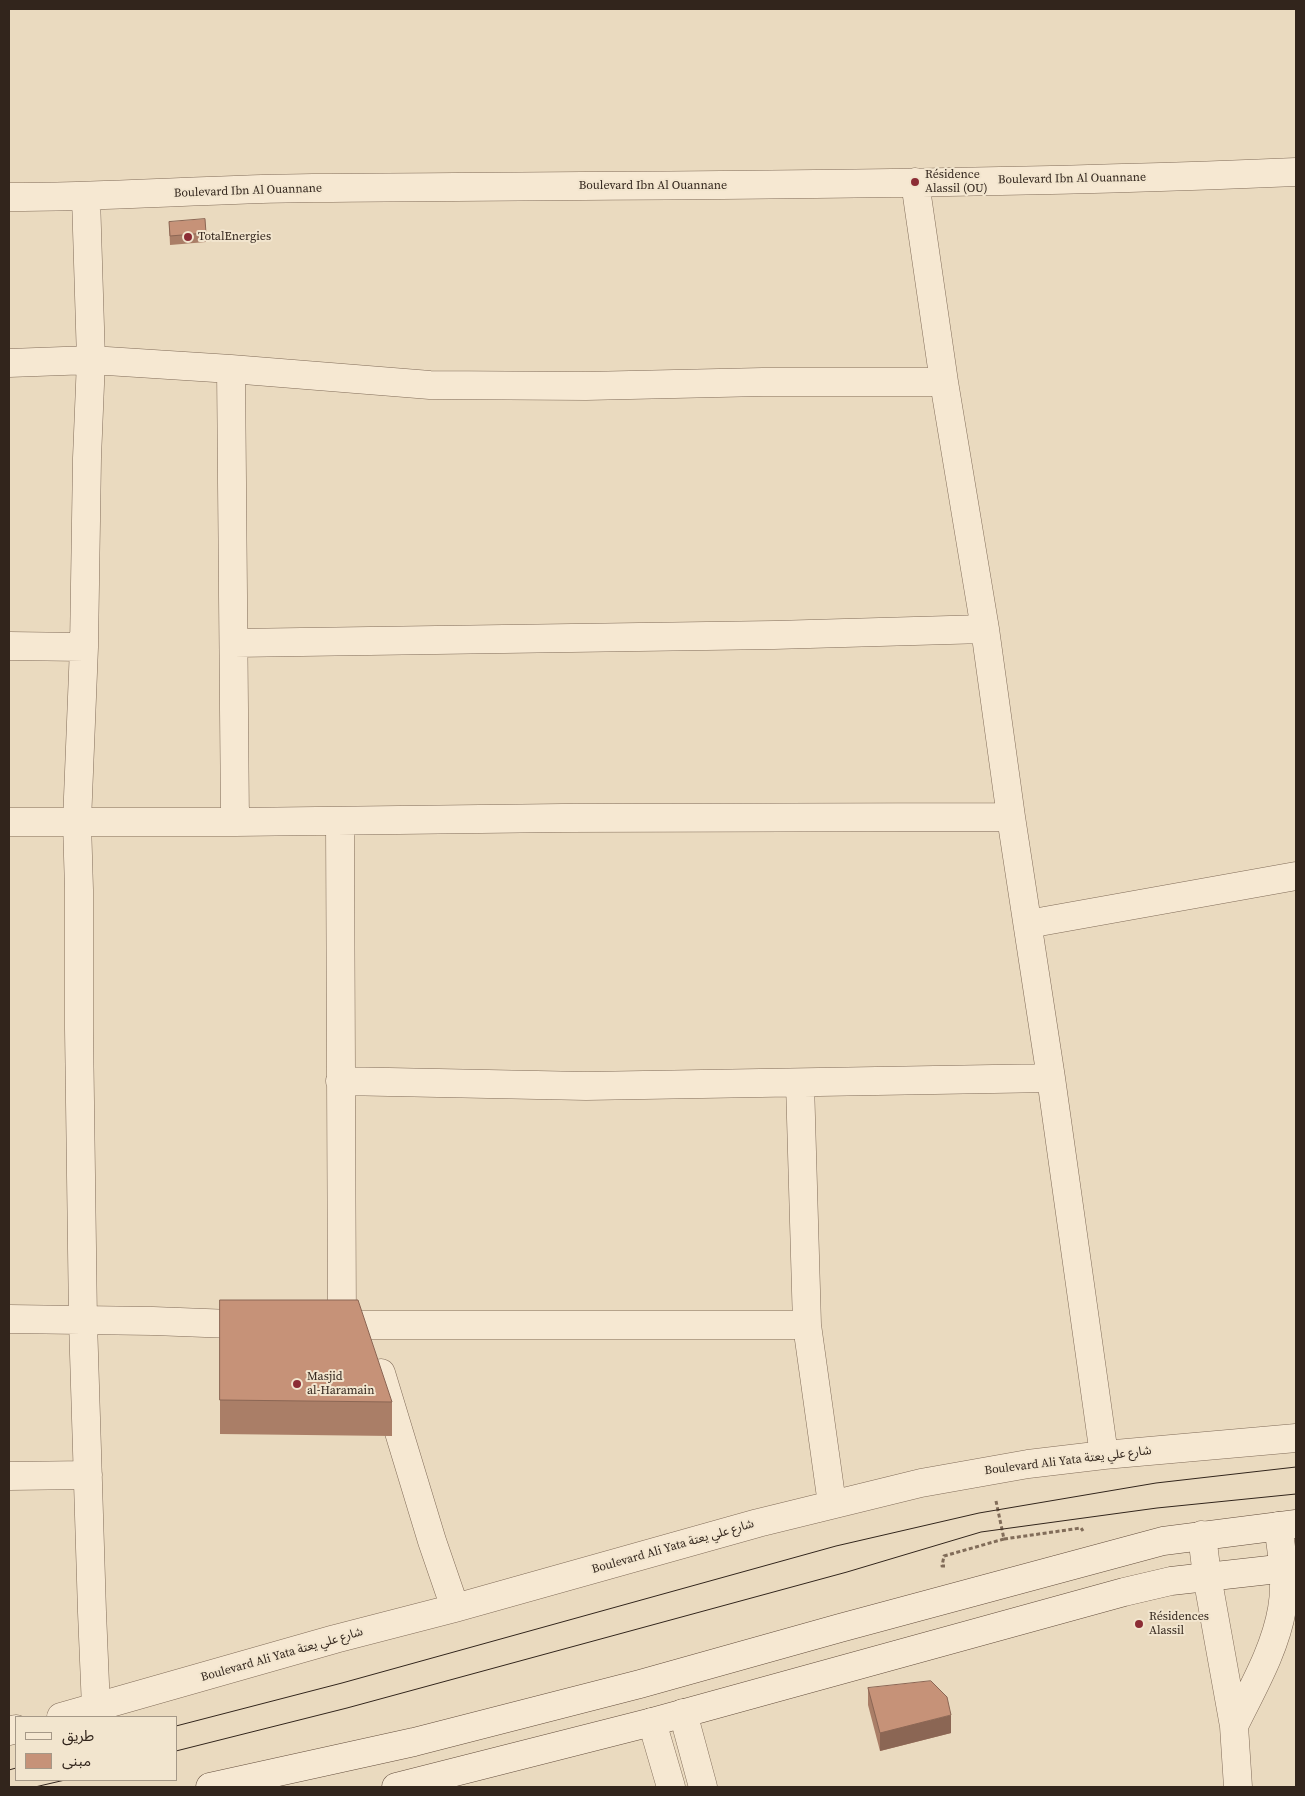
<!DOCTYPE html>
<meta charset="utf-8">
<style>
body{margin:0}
#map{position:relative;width:1305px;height:1796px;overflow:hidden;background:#eadabf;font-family:"Source Serif 4","Noto Sans Arabic",serif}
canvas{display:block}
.frame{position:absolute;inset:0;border:10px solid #32251c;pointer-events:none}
.legend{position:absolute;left:15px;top:1716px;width:162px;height:65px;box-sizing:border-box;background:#f2e5ce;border:1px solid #a59887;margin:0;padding:6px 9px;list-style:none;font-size:15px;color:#32251c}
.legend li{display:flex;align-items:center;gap:10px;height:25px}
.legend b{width:25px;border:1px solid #a59887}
</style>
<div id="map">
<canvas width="1305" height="1796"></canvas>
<div class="frame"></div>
<ul class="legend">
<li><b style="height:6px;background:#f6e8d2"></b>طريق</li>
<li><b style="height:14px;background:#c69278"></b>مبنى</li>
</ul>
</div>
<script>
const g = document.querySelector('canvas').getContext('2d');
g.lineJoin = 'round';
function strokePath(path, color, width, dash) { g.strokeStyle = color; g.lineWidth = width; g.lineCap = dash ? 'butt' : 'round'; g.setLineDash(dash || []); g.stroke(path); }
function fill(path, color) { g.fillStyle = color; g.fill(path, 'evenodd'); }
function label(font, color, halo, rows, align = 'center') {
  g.font = font + ' "Source Serif 4","Noto Sans Arabic",serif'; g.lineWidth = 4; g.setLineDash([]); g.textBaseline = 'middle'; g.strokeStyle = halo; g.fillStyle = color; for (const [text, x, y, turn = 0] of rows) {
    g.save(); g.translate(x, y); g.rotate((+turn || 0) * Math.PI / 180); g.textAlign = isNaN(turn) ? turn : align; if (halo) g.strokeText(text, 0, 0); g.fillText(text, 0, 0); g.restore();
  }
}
const minor = new Path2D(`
 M915,182L944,382L985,629L1011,817L1051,1078L1104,1455
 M9,197C110,197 211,189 313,188C641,185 969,186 1296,172
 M86,197L91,360L87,458L84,647L77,822L79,890V1029L83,1321L92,1612L96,1708
 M9,363L91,360L231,369L430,385L586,386L763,382H944
 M231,369L235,822
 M234,643L774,635L985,629
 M9,646L84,647
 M340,821L342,1325
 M9,822H235L562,818L1011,817
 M1028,924L1296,876
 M340,1081L586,1086L1051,1078
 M800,1083L807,1325L832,1504
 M9,1319L153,1321L258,1325
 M328,1325H807
 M381,1373L432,1541L455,1608
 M9,1476L88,1475
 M1202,1535L1207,1576L1234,1726L1238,1787
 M683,1713L703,1787
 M61,1717L335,1639L455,1608L758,1523L921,1483L1028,1464L1104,1455L1296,1438
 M652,1722L671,1787
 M1234,1726C1252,1689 1275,1650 1282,1609C1287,1582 1282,1553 1278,1526
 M9,1731L16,1729`);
const secondary = new Path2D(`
 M210,1787L414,1742L640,1684L840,1628L1163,1541L1296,1524
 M396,1787L652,1722L1124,1592L1171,1581L1296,1567`);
strokePath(minor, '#816c59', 29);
strokePath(secondary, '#634d3c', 29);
strokePath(new Path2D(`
 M1004,1539L1081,1528L1083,1531
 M945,1566H942L944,1556L1004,1539L996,1501`), '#816c59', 3, [4, 2.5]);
strokePath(minor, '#f6e8d2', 28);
strokePath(secondary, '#f6e8d2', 28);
strokePath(new Path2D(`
 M176,1726L342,1683L836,1546L979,1513L1156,1483L1296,1467
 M176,1751L347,1708L847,1572L981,1532L1157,1508L1296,1494
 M9,1770L16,1768
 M35,1787L65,1780`), '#32251c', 1);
fill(new Path2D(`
 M169,222L206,233V242L170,245Z
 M220,1300L392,1402V1436L220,1434Z
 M868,1688L951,1733L880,1751L868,1705Z`), '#aa7e67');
fill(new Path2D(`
 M951,1715V1733L880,1751V1733Z`), '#8b6654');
const building = new Path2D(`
 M205,219L206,233L170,236L169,222Z
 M220,1300H358L392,1402L220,1400Z
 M931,1681L947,1697L951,1715L880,1733L868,1688Z`);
fill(building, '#c69278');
strokePath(building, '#8b6654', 1);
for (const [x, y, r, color] of [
 [915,182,5,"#8c2d35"],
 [188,237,5,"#8c2d35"],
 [297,1384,5,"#8c2d35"],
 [1139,1624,5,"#8c2d35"]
]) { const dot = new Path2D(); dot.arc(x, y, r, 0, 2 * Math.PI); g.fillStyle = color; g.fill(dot); strokePath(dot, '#f2e5ce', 2); }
label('12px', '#32251c', '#f2e5ce', [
 ["Résidence",925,175],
 ["Alassil (OU)",925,189],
 ["TotalEnergies",198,237],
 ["Masjid",307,1377],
 ["al-Haramain",307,1391],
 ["Résidences",1149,1617],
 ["Alassil",1149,1631]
], 'left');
label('12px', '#32251c', '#f2e5ce', [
 ["Boulevard Ibn Al Ouannane",1072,179,-1],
 ["Boulevard Ibn Al Ouannane",653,186],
 ["Boulevard Ibn Al Ouannane",248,191,-2],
 ["Boulevard Ali Yata شارع علي يعتة",1068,1461,-7],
 ["Boulevard Ali Yata شارع علي يعتة",673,1547,-16],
 ["Boulevard Ali Yata شارع علي يعتة",282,1655,-16]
]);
</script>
